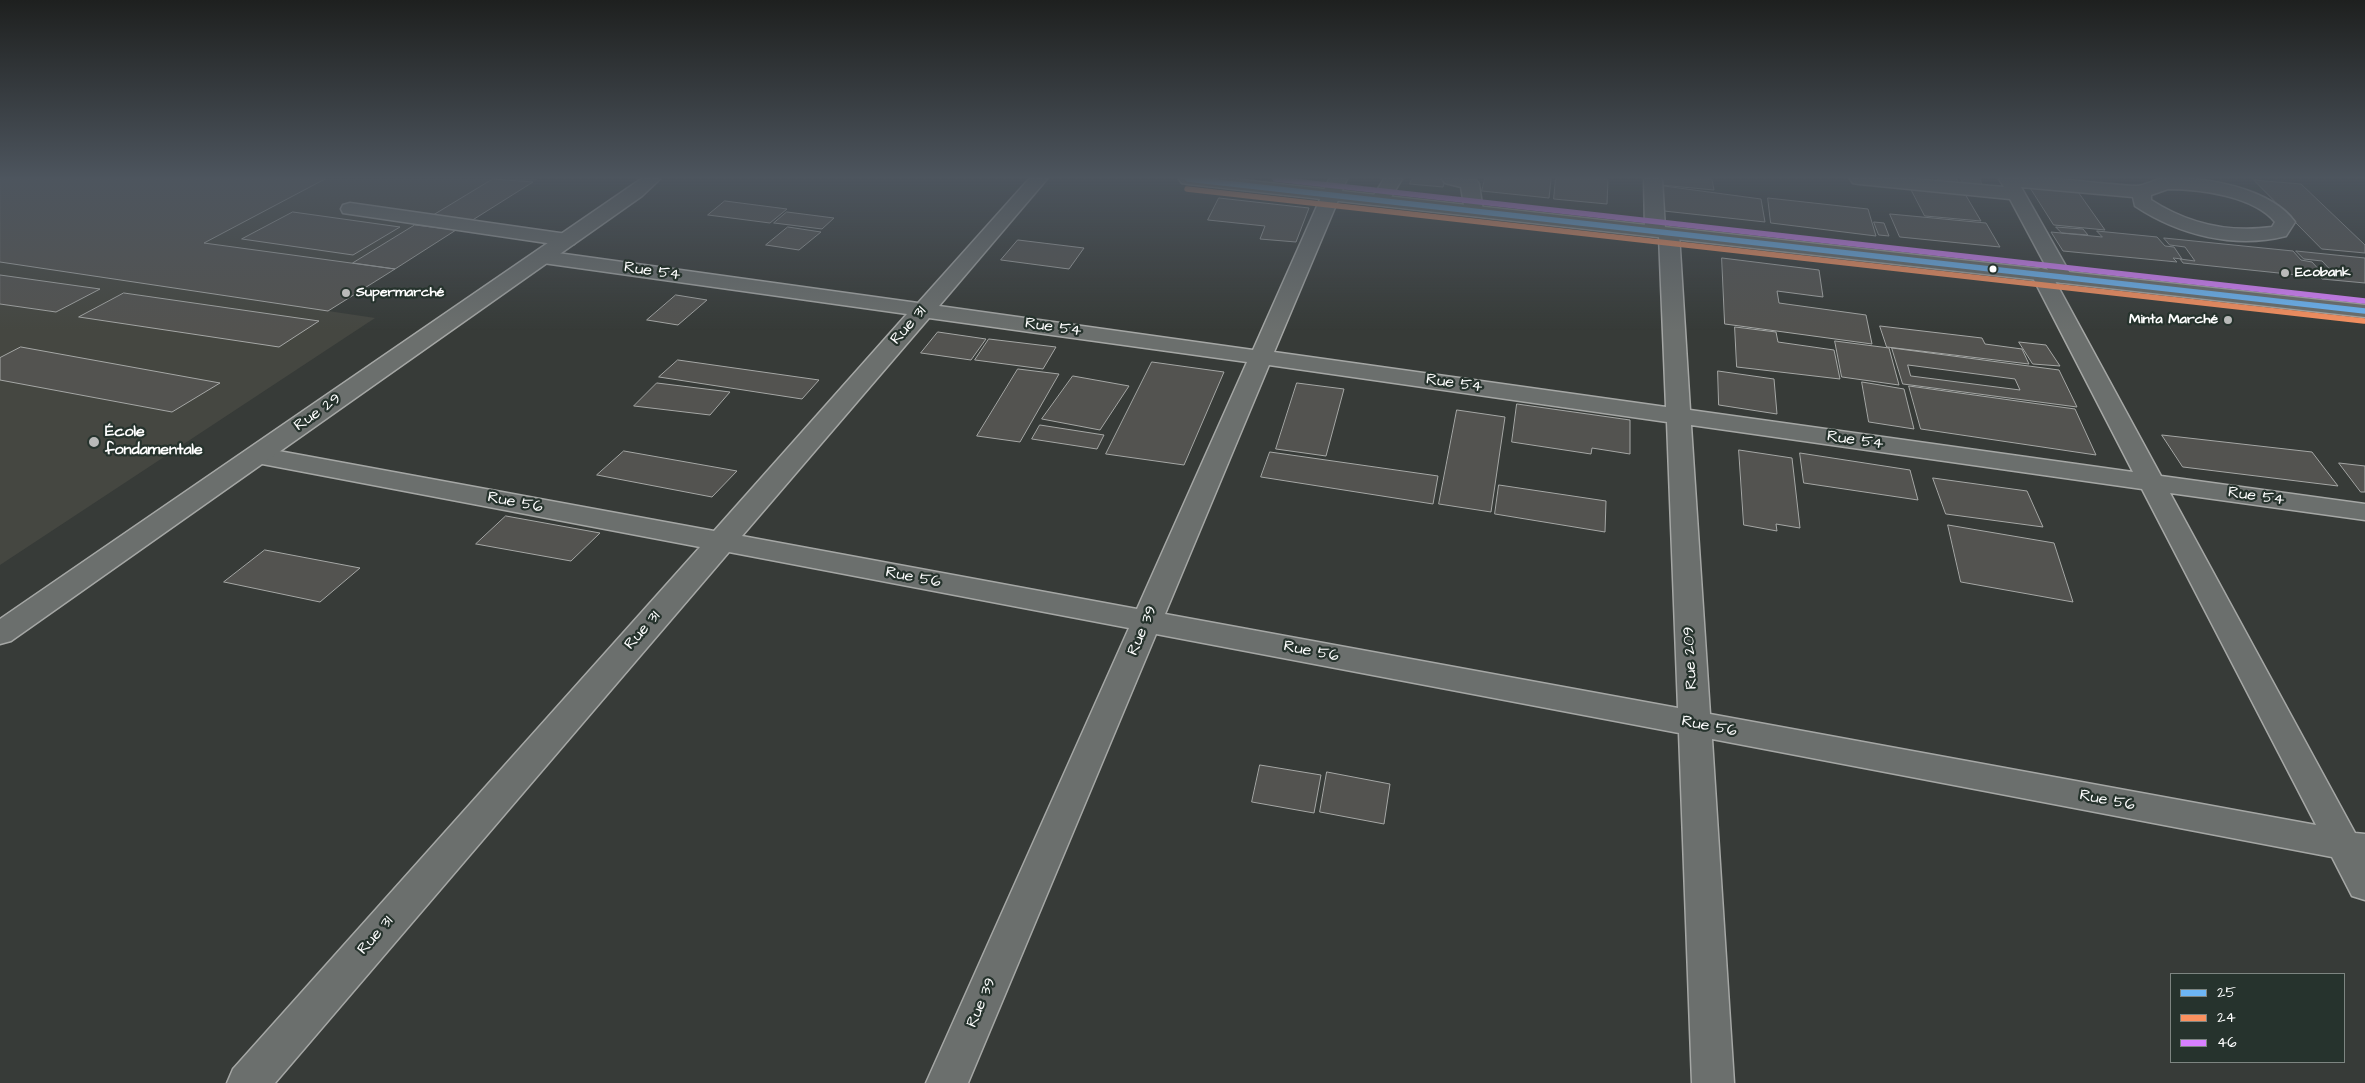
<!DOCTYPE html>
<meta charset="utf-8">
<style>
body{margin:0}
#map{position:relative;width:2365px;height:1083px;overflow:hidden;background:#373b38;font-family:"Architects Daughter",sans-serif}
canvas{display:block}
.legend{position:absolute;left:2170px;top:973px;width:175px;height:90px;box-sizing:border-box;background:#26332d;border:1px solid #7d8581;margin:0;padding:6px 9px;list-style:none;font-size:15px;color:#fff}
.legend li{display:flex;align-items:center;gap:10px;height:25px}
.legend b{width:25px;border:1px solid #7d8581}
</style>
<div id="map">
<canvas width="2365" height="1083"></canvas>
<ul class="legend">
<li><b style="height:6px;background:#6db6f5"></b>25</li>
<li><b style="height:6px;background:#fa915f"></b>24</li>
<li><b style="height:6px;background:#d880ff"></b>46</li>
</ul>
</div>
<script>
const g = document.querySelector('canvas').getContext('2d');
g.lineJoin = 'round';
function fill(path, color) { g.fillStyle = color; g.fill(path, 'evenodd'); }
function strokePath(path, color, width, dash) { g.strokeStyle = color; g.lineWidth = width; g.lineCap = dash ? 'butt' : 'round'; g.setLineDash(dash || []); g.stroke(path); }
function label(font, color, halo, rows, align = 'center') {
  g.font = font + ' "Architects Daughter",sans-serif'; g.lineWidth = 4.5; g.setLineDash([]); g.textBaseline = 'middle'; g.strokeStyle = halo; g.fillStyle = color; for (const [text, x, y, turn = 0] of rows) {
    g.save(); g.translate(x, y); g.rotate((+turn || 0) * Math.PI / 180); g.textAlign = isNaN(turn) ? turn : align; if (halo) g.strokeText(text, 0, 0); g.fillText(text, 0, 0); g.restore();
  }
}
fill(new Path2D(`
 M0,179H538L328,311L375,318L0,565Z`), '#454741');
const building = new Path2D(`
 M0,179H325L204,243L395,269L328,311L0,262Z
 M493,179L533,182L471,221L432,216Z
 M1412,179H1445L1443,187L1410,184Z
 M1485,179H1551L1549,198L1482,191Z
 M1556,179H1608L1607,204L1554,199Z
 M1660,179H1712L1714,190L1660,185Z
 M1938,179H1957L1958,183L1938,181Z
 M1961,179H1980L1982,185L1963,183Z
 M2254,180L2301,184L2365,245V253L2322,249Z
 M2028,184L2076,189L2105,230L2054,225Z
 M1664,186L1761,199L1765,222L1664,211Z
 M1911,189L1965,194L1981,221L1925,216Z
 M1219,198L1309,208L1296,242L1260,239L1265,226L1208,220Z
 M1768,198L1868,209L1876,236L1771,223Z
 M725,201L787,209L770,223L708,215Z
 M293,212L400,227L353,255L242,239Z
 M787,212L834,218L822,229L774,223Z
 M1890,214L1986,223L2000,247L1900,237Z
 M1874,222L1884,223L1889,236L1879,235Z
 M415,225L456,230L395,269L353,263Z
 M788,227L821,232L799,250L766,245Z
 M2056,227L2083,229L2088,235L2062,233Z
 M2097,231L2157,237L2165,246L2174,247L2182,259L2173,258L2177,262L2063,251L2051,232L2102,237Z
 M2164,238L2293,251L2301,260L2312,262L2322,273L2312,272L2317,277L2183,263L2180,259L2195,261L2185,247L2170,245Z
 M1018,240L1084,248L1069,269L1001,260Z
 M2296,251L2365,258V283L2322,279L2317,274L2336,276L2322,261L2304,259Z
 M1722,258L1819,270L1823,297L1777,291L1779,303L1866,315L1872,344L1725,324Z
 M0,275L100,289L56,312L0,304Z
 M124,293L319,321L279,347L79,317Z
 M676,295L707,300L678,325L647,320Z
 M1880,326L1982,338L1985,344L2022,349L2029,364L1887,347Z
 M1735,327L1776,332L1778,342L1834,350L1840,379L1737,367Z
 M938,332L986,339L971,360L921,353Z
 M989,339L1056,347L1043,369L975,360Z
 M1835,341L1889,348L1899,385L1842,377Z
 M2019,342L2046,345L2060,366L2033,364Z
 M21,347L220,383L172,412L0,380V358Z
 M1892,348L2059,370L2077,407L1903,384ZM1908,365L2015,379L2020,390L1911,376Z
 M678,360L819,380L802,399L659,377Z
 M1152,362L1224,372L1184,465L1106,454Z
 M1018,369L1059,374L1020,442L977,436Z
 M1718,371L1774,379L1777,414L1719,405Z
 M1073,376L1129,386L1100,430L1042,419Z
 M1862,382L1904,389L1914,429L1869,422Z
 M657,383L730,392L710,415L634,406Z
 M1297,383L1344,389L1326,456L1276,449Z
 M1909,386L2075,409L2096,455L1921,429Z
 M1517,404L1630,420V454L1592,448L1591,454L1512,442Z
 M1457,410L1505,417L1491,512L1439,504Z
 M1040,425L1104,435L1097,449L1032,439Z
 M2162,435L2312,452L2338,486L2183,467Z
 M1739,450L1792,458L1800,528L1776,524L1777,531L1744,525Z
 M624,451L737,471L712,497L597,475Z
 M1270,452L1438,476L1433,504L1261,477Z
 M1800,453L1910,470L1918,500L1804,483Z
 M2339,463L2365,466V492H2361Z
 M1933,478L2027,491L2043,527L1946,514Z
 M1499,485L1606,501L1605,532L1495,514Z
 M506,516L600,533L571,561L476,544Z
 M1948,525L2054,543L2073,602L1961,582Z
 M265,550L360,568L320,602L224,582Z
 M1260,765L1321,775L1314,813L1252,802Z
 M1327,772L1390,784L1384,824L1320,812Z`);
fill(building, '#535350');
strokePath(building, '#a5a7a5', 1);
const minor = new Path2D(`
 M1029,179H1047L939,306L1253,350L1329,179H1347L1274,352L1666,407L1659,236L1648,235L1645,231L1644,179H1662L1665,228L1676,229L1679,233L1690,410L2133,472L2031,274L2034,270L2041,268L2048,270L2010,199L1859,184L1853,183L1850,179H1913L2004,187L1999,179C2018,179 2038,178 2056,179C2083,181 2110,185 2136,186C2144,186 2153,180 2161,179C2201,175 2271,188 2295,222L2286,236C2234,249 2179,235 2135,206L2133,197L2021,187L2072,277L2069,281L2062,283L2055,281L2161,476L2365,504V520L2170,493L2355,833L2365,834V900L2352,896L2332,857L1712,739L1734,1083H1692L1679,733L1156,634L968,1083H926L1129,628L729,552L275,1083H227L233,1069L700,547L257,463L248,460L244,455L248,450L257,447L714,531L907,314L543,263L536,261L533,257L536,253L543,251L918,303ZM2168,189C2200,189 2254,196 2275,222L2272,227C2229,233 2188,224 2151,200V195ZM929,318L1247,362L1137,609L742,536ZM1269,365L1667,422L1678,708L1165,614ZM1691,425L2142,489L2316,825L1710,714Z
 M1384,179H1402L1387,204H1373L1371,200Z
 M1442,179L1476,180L1479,184L1483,211L1481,215H1467L1465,211L1461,187L1445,183Z
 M350,203L567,234L574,236L577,240L574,244L567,246L343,213L341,209L343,205Z`);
const major = new Path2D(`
 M641,179H660L642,196L11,641L0,644V619Z
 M1179,179H1234L2365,305V317L1188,184L1182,183Z`);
strokePath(minor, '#a5a7a5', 3);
strokePath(major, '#a5a7a5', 3);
fill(minor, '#6b6f6d');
fill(major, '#6b6f6d');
strokePath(new Path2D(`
 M1188,179L2365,311`), '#6db6f5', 5.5);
strokePath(new Path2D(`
 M1187,189L2364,321`), '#fa915f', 5.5);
strokePath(new Path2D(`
 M1275,179L2365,301`), '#d880ff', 5.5);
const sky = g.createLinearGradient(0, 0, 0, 330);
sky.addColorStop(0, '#1e201f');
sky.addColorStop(0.54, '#4d555e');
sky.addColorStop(1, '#4d555e00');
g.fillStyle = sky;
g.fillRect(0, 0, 2365, 330);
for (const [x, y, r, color] of [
 [1993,269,4.5,"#fff"],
 [2285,273,5,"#b9bab9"],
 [346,293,5,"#b9bab9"],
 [2228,320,5,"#b9bab9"],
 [94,442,6,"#b9bab9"]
]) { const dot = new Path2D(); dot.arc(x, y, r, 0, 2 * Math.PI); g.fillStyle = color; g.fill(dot); strokePath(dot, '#26332d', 2); }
label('bold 14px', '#fff', '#26332d', [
 ["Ecobank",2295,273],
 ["Supermarché",356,293],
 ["Minta Marché",2218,320,"right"]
], 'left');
label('16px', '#fff', '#26332d', [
 ["Rue 54",652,272,8],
 ["Rue 31",909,326,-49],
 ["Rue 54",1053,328,8],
 ["Rue 54",1454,384,8],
 ["Rue 29",318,413,-35],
 ["Rue 54",1855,441,8],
 ["Rue 54",2256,497,8],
 ["Rue 56",515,503,11],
 ["Rue 56",913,578,11],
 ["Rue 31",643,631,-49],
 ["Rue 39",1143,631,-67],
 ["Rue 56",1311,652,11],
 ["Rue 209",1691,658,-93],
 ["Rue 56",1709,727,11],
 ["Rue 56",2107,801,11],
 ["Rue 31",376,936,-49],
 ["Rue 39",982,1003,-67]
]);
label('bold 16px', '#fff', '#26332d', [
 ["École",105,433],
 ["fondamentale",105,451]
], 'left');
</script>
